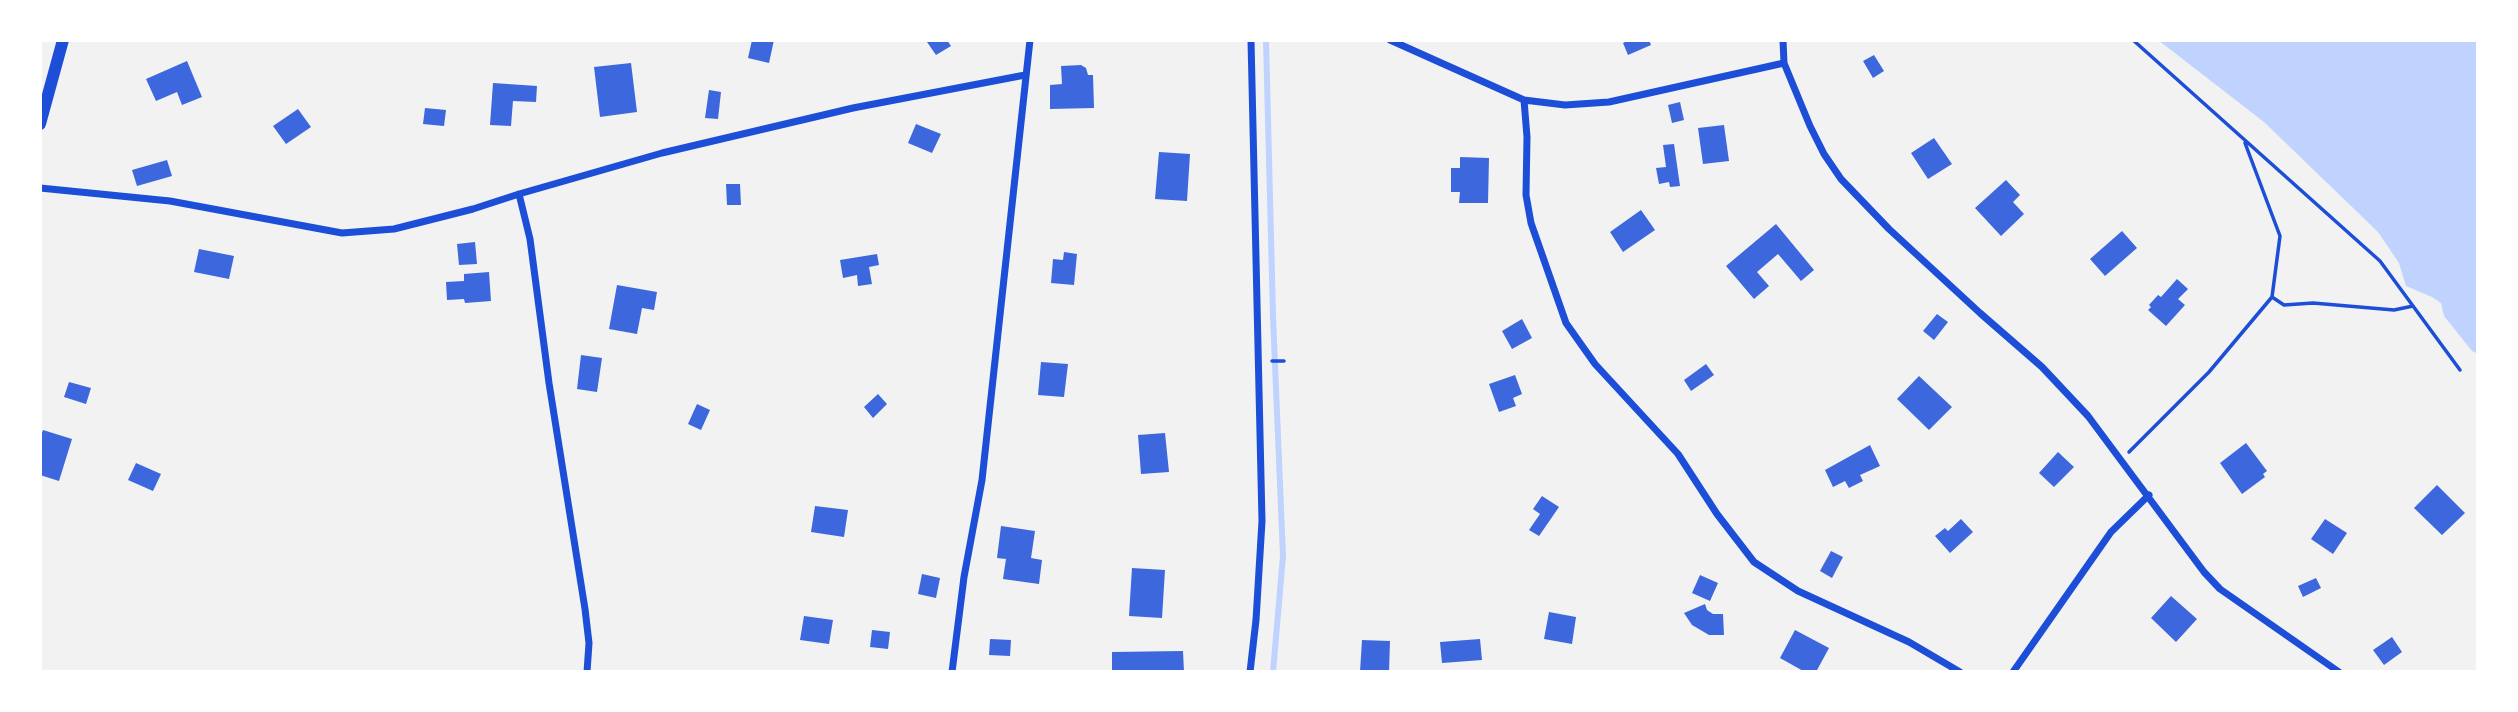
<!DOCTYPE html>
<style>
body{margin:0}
#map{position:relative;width:2518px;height:712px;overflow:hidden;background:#f2f2f2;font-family:"Asap Condensed",sans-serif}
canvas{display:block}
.frame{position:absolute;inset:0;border:42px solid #fff;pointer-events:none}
</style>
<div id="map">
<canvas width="2518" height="712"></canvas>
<div class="frame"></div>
</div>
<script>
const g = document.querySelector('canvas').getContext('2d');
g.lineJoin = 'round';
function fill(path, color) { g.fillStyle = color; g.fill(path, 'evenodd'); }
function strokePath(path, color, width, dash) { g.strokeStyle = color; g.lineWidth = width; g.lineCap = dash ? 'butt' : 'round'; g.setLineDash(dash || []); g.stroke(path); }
fill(new Path2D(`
 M2158,40H2478V354L2472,351L2444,316L2441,303L2432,297L2406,286L2399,263L2378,232L2264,122Z`), '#bfd3fe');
strokePath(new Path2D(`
 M1266,40L1273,316L1283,556L1273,672`), '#bfd3fe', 6);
fill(new Path2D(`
 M752,40H774L769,63L748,58Z
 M929,40H947L951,46L936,55L927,42Z
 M1629,40H1649L1651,45L1628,55L1623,43Z
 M1874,55L1884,71L1873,78L1863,61Z
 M187,61L202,97L182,105L177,92L156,101L146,79Z
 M631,63L637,112L600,117L594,67Z
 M1081,65L1086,68L1088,75H1093L1094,108L1050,109V85L1062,84L1061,66Z
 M493,83L537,86L536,102L513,101L511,126L490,125Z
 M709,90L721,92L718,119L705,118Z
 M1680,102L1684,120L1672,123L1668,105Z
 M425,108L446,110L444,126L423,124Z
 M298,109L311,127L286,144L273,126Z
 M916,124L941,134L932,153L908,143Z
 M1724,125L1729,161L1703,164L1698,128Z
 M1934,138L1952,164L1928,179L1911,153Z
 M1674,144L1680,186L1670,187L1669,182L1659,184L1656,168L1666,167L1663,145Z
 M1159,152L1190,154L1187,201L1155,199Z
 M1460,157L1489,158L1488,203H1459L1460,192H1451V168H1460Z
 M167,160L172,176L137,186L132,170Z
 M2006,180L2020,195L2013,202L2024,214L2001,236L1975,208Z
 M726,184H740L741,205H727Z
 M1641,210L1655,230L1623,252L1610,232Z
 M1776,224L1814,270L1801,281L1778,254L1757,272L1769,286L1754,299L1726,266Z
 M2122,231L2137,248L2105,276L2090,259Z
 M475,242L477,264L459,265L457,244Z
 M199,249L234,256L229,279L194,272Z
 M1064,252L1077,254L1074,285L1051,283L1053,259L1063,260Z
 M877,254L879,265L869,267L872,284L858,286L857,275L843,278L840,260Z
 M489,272L491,301L465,303L464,299L447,300L446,282L464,281V274Z
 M2177,279L2188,289L2178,299L2185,305L2166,326L2148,310L2151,307L2149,305L2158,295L2161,297Z
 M617,285L657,292L654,310L642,308L637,334L609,329Z
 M1937,314L1948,322L1934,340L1923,331Z
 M1522,319L1532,338L1512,349L1502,331Z
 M581,355L602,358L597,392L577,389Z
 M1041,362L1068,364L1064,397L1038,395Z
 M1706,364L1714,375L1691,391L1684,380Z
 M1515,375L1522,394L1513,398L1516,406L1499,412L1489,384Z
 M1919,376L1952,407L1929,430L1897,399Z
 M69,382L91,388L86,404L64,397Z
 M878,394L887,404L873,418L864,407Z
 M697,404L710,410L701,430L688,424Z
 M43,430L72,439L59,481L40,475V439Z
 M1165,433L1169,472L1141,474L1138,435Z
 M2246,443L2267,471L2263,474L2265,477L2242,494L2220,463Z
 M1870,445L1880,466L1860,475L1863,481L1849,488L1845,481L1833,487L1825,470Z
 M2058,452L2074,467L2054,487L2039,473Z
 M136,463L161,474L153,491L128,480Z
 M2437,485L2465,513L2442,535L2414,508Z
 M1542,496L1559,507L1539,536L1529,530L1540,514L1533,509Z
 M815,506L848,510L844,537L811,532Z
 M1961,519L1973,532L1950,553L1935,536L1945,528L1948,531Z
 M2325,519L2347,533L2333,554L2311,539Z
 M1001,526L1035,531L1031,558L1042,560L1039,584L1003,579L1006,559L997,558Z
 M1831,551L1843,557L1832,578L1820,571Z
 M1132,568L1165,570L1162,618L1129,616Z
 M922,574L940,578L936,598L918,594Z
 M1700,575L1718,583L1710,601L1692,593Z
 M2316,578L2321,588L2303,597L2298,586Z
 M2171,596L2197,619L2176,642L2151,618Z
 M1705,604L1707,610L1713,614H1723L1724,635H1709L1692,625L1684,613Z
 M1549,612L1576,617L1572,644L1544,639Z
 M804,616L833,620L829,644L800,640Z
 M872,630L890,632L888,649L870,647Z
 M1795,630L1829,648L1816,672H1805L1780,658Z
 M2392,637L2402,652L2384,665L2373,650Z
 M990,639L1011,640L1010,656L989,655Z
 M1480,639L1482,660L1442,663L1440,642Z
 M1362,640L1390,641L1389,672H1360Z
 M1183,651L1184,672H1112V652Z`), '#3d67dc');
strokePath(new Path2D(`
 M2133,40L2380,261L2460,370
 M2245,143L2280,236L2272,297L2284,305L2313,303L2394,310L2413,306
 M1272,361H1284
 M2129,452L2209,372L2272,297`), '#1d4ed8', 3.5);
strokePath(new Path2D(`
 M1390,40L1524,100L1527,137L1526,195L1531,223L1566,323L1595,364L1678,454L1717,514L1754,562L1798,591L1909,642L1960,672
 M1783,40L1784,63L1810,126L1824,154L1841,179L1889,229L1980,313L2042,367L2088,416L2204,572L2220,589L2339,672
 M1524,100L1565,105L1609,102L1784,63
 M40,188L170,201L342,233L394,229L473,209L519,194L662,153L853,108L1025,75
 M519,194L530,239L549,383L585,609L589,643L587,672
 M952,672L964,577L982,480L1030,40
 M1250,672L1256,620L1262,521L1251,40
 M2013,672L2111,532L2149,495`), '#1d4ed8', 7);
strokePath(new Path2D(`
 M40,124L63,40`), '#1d4ed8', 12);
</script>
